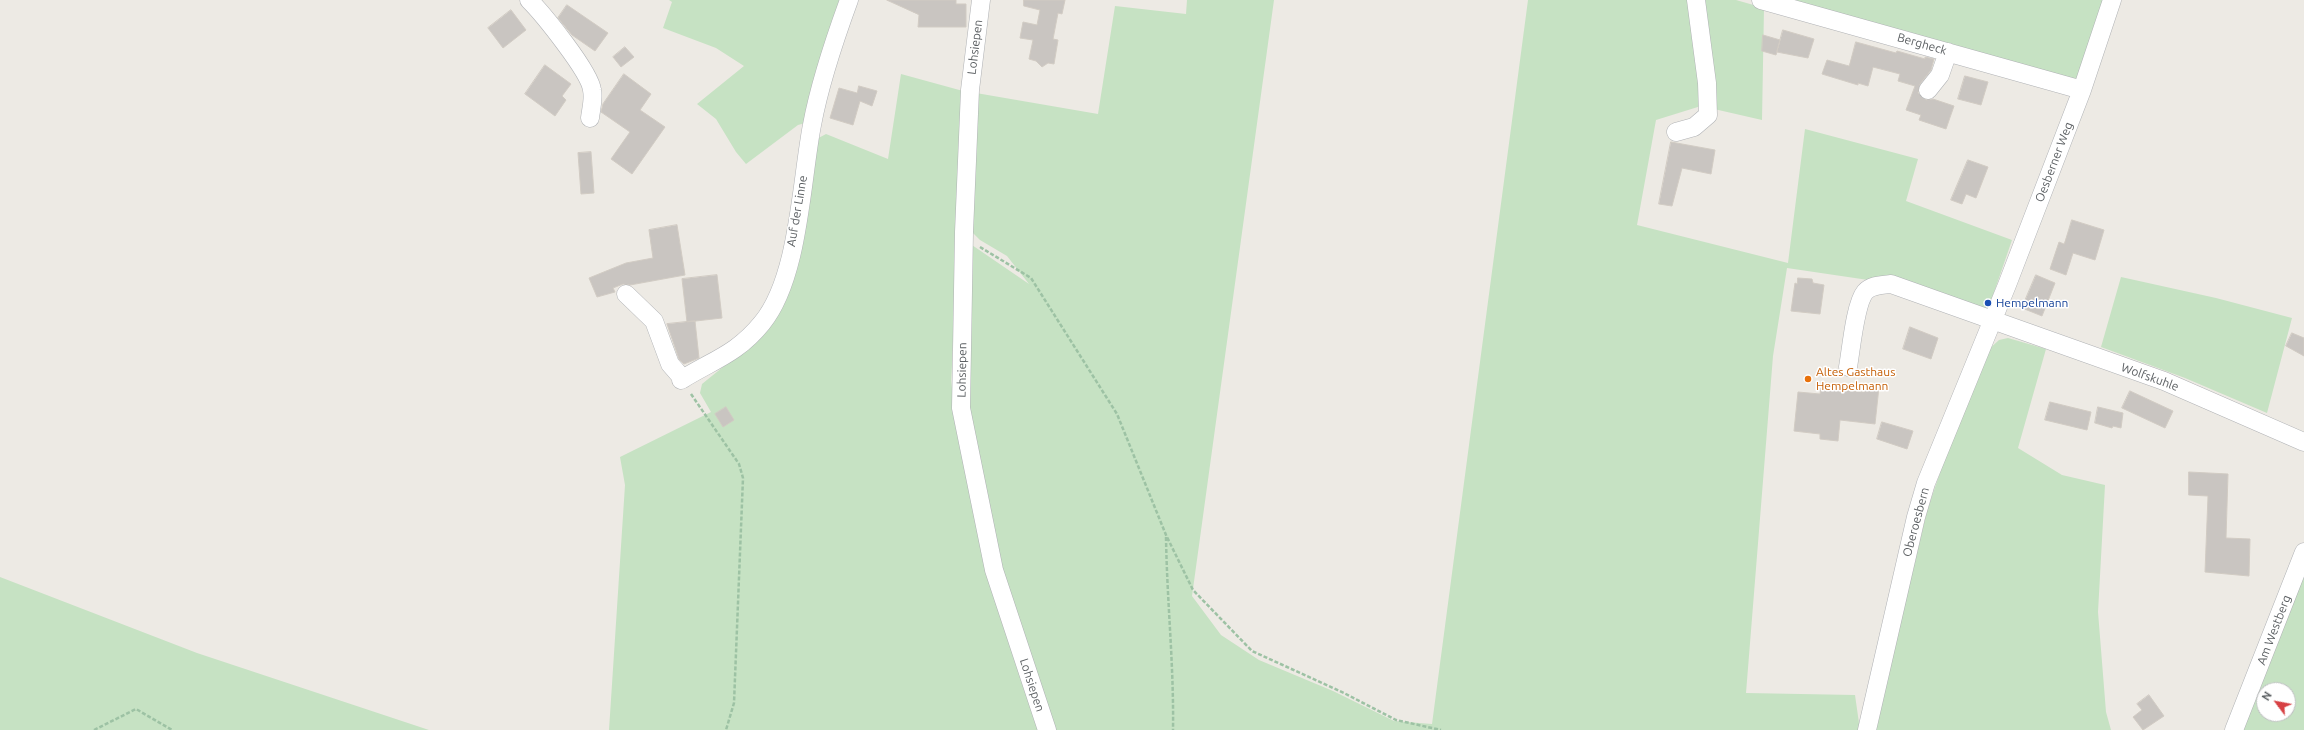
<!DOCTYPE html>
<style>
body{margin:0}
#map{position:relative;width:2304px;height:730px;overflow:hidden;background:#edeae4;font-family:Ubuntu,sans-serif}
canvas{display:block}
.north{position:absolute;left:2256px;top:682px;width:40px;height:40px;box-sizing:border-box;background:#fff;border:1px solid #bebfc1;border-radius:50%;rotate:302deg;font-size:11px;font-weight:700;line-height:16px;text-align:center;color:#5c6063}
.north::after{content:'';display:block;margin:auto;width:14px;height:18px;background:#d74144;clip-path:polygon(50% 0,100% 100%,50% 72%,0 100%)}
</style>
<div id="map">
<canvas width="2304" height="730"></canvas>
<div class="north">N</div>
</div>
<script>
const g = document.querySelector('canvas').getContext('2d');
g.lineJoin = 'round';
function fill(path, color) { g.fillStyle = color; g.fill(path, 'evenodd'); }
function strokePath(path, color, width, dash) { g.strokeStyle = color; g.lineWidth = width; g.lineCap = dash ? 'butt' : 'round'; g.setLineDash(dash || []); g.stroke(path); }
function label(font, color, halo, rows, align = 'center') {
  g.font = font + ' Ubuntu,sans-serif'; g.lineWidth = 3; g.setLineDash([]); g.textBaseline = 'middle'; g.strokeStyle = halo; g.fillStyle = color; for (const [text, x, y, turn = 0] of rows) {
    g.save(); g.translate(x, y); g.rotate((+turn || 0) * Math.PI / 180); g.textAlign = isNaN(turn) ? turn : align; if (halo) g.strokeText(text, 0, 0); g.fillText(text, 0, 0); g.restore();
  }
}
fill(new Path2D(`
 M669,0H842L805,123L798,125L746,164L736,152L716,119L697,104L744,66L716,48L663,28L672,2Z
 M1187,0H1274L1192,596L1221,635L1259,660L1333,691L1394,721L1432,724L1528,0H1736L1764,8L1762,120L1701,106L1656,120L1637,225L1788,263L1805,129L1918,159L1906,201L2012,240L1989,307L1982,309L1875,281L1787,268L1773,356L1746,693L1855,695L1860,730H609L625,485L620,457L711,412L700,393L702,384L739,354L761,333L813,141L826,134L888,159L901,74L963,91L951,389L969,243L1029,284L1007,256L980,240L970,230L976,93L1098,114L1115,6L1186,14Z
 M1784,0H2107L2079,83Z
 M2121,277L2216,298L2292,318L2267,413L2185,378L2101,347Z
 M2008,338L2046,349L2018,448L2062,475L2105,485L2098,612L2106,712L2111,730H1875L1927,511L1948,449L1987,351L1999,340Z
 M2304,566V730H2240ZM2264,690H2288V714H2264Z
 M0,577L197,653L429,730H0Z`), '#c6e2c3');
const building = new Path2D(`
 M887,0H956V4H966V27H918L919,15Z
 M1024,0H1065L1062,14L1058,13L1053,39L1058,40L1054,64L1048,63L1042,67L1036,61L1029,59L1033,40L1020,38L1023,22L1037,25L1040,10L1024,6Z
 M567,5L608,33L595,51L572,35L558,18Z
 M511,10L526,30L503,48L488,28Z
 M1783,30L1814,39L1808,58L1777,52Z
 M1763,35L1780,40L1776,55L1762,51Z
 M1856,42L1896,53L1897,51L1925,59V57L1934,59L1931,70L1920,84L1918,93L1926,100L1933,99L1954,106L1946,129L1919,120L1921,115L1906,110L1915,86L1898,81L1900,74L1873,67L1868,86L1858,83V85L1822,74L1827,60L1849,66Z
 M625,47L634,57L621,67L613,57Z
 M545,65L571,84L562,96L566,100L555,116L525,94Z
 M624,74L651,94L640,110L665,127L632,174L611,159L630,132L601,112L603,104Z
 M1965,76L1988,82L1981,105L1958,99Z
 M859,86L877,91L872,106L860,101L853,125L830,118L839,88L857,93Z
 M1671,142L1715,150L1711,174L1682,168L1672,206L1659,204Z
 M591,152L594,193L581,194L578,153Z
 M1968,160L1988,167L1976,198L1966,194L1962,204L1951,200Z
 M2072,220L2104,230L2095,260L2073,253L2066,275L2050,269L2059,242L2064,244Z
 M677,225L685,275L630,285L623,284L613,288L615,292L597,297L589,278L626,263L653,258L649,230Z
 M717,275L722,318L687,322L682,279Z
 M2036,275L2055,283L2042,316L2022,308Z
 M1798,278L1812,279L1813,283L1824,285L1820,314L1791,311L1795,283L1797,284Z
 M695,321L699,358L684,364L679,359L667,324Z
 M1910,327L1938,338L1931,359L1903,349Z
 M2292,333L2304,338V356L2286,346Z
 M1865,385L1879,387L1875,424L1840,420L1838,441L1820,439V434L1794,431L1798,392L1820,394L1821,388L1864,392Z
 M2130,391L2173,411L2165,428L2122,408Z
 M2050,402L2091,412L2087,430L2045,420Z
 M726,407L734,420L723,427L715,414Z
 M2098,407L2123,413L2121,428L2113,426L2112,428L2095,423Z
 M1882,422L1913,431L1907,449L1877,439Z
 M2189,472L2228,474L2226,538L2250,539L2249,576L2205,572L2208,496L2189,495Z
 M2149,695L2164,716L2143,730L2133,717L2142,710L2137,704Z`);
fill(building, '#c9c5c1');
strokePath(building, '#d1cbc3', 1);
const minor = new Path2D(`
 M529,0C543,14 590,72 592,90C594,99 591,109 590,118
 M981,0L970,90L964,232L961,408L994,570L1047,730
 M1761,0L2082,90
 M1928,90L1940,75L1948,52
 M1676,132L1694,127L1708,115L1707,83L1696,0
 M626,294L654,321L670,364L683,379
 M1848,367C1851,351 1855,304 1865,292C1871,285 1882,285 1891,284L2164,381L2304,442
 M681,380C713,360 737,354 762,323C799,278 801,182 812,125C820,82 834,41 849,0
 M1867,730L1916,517L1926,483L2007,285L2082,90L2112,0
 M2234,730L2304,552`);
strokePath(minor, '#b0b2b5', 19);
strokePath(new Path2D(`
 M980,247L1031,278L1117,414L1166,535L1193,590L1252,651L1344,693L1396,720L1441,730
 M691,394L739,464L743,478L734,703L726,730
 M1166,537C1167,602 1174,666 1173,730
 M94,730L136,709L172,730`), '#9dc2a4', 2.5, [4, 2]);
strokePath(minor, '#fff', 18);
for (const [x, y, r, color] of [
 [1988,303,4,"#1a4fb4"],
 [1808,379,4,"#e8710a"]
]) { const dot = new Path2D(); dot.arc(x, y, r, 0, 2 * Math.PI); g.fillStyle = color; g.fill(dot); strokePath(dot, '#fff', 1.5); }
label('12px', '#5c6063', '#fff', [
 ["Bergheck",1922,44,16],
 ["Lohsiepen",975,47,-83],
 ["Oesberner Weg",2054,162,-69],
 ["Auf der Linne",797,211,-80],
 ["Lohsiepen",962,370,-89],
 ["Wolfskuhle",2150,377,20],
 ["Oberoesbern",1916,522,-75],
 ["Am Westberg",2274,630,-69],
 ["Lohsiepen",1032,685,72]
]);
label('12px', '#164399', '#fff', [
 ["Hempelmann",1996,303]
], 'left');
label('12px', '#c56008', '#fff', [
 ["Altes Gasthaus",1816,372],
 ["Hempelmann",1816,386]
], 'left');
</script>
